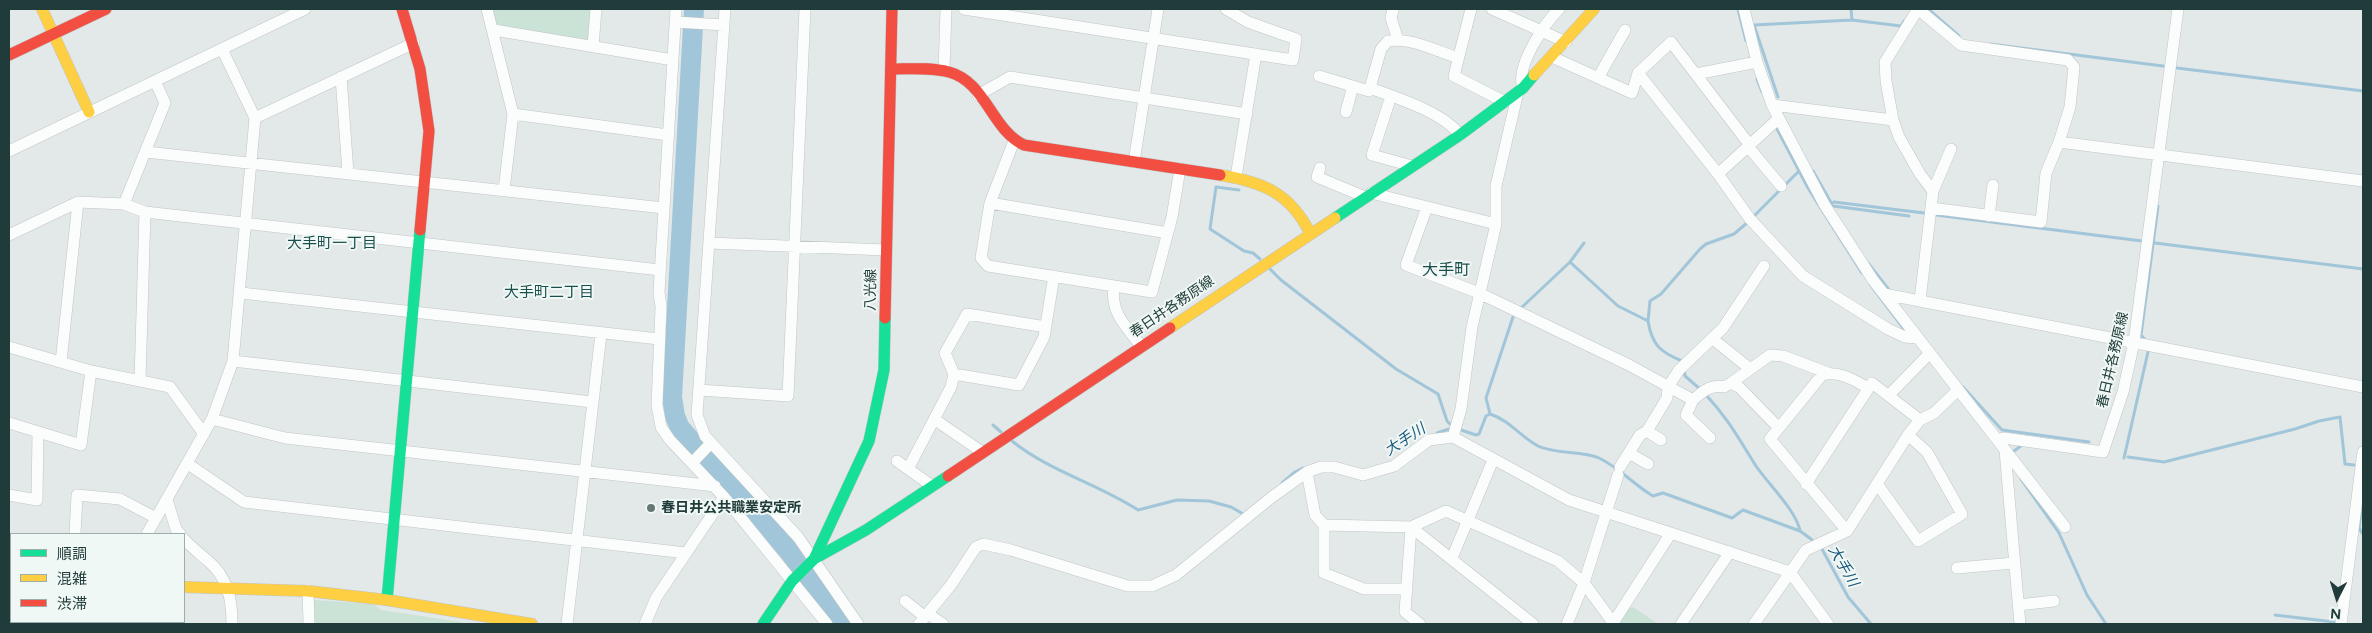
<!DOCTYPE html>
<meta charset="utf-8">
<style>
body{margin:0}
#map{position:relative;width:2372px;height:633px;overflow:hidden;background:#e3e8e8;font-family:Figtree,"Noto Sans JP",sans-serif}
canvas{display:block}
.frame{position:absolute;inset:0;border:10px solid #203c3a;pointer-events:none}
.legend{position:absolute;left:10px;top:533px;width:175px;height:90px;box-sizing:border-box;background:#f0f8f6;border:1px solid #9dadab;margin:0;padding:6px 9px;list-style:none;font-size:15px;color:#203c3a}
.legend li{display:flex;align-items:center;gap:10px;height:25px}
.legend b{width:25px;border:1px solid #9dadab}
.north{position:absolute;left:2312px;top:573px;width:50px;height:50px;-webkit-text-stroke:4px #f0f8f6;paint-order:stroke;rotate:185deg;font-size:14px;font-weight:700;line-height:20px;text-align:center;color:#203c3a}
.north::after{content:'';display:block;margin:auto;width:18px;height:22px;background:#203c3a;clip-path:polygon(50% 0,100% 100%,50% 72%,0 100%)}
</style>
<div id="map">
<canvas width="2372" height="633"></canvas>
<div class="frame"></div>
<ul class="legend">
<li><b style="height:6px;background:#16e098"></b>順調</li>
<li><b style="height:6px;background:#ffcf43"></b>混雑</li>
<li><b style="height:6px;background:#f24e42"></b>渋滞</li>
</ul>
<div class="north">N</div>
</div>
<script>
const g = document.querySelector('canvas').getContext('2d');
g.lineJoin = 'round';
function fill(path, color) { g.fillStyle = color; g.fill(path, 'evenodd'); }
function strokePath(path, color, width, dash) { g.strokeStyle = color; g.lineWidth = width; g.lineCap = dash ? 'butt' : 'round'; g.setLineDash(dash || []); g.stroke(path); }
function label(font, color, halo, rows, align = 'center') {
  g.font = font + ' Figtree,"Noto Sans JP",sans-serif'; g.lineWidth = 4; g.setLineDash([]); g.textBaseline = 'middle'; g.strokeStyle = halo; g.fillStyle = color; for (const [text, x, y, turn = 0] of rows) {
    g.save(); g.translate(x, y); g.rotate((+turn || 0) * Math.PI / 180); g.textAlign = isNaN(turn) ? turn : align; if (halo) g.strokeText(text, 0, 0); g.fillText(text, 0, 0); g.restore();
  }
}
fill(new Path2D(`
 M491,9H592L590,39L586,42L500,26L496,23Z
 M313,600L373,604L381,610L461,622L464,624H313Z
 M1633,607L1658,624H1621V618L1627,609Z`), '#cbe2d7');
strokePath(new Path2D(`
 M1738,9L1746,41
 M1851,9L1852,20
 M1928,9L1959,36
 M1990,44L2163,66
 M2177,68L2363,91
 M1757,79L1762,92
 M1778,97L1754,25L1852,20L1901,26L1904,21
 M1775,125L1808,188L1862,273
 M1813,171L1833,206L1909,216
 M1239,190L1216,187L1210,229L1244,251L1253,253L1260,259
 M1834,202L1924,213
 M1936,215L2142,241
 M1753,217L1799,171
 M2155,243L2363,269
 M1570,262L1618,306L1648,321C1652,345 1660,352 1682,361L1683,363
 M1868,263L1889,290
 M1270,269L1281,280L1396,369L1438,394L1447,421L1453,427
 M1870,284L1907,333
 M1520,309L1570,262L1584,243
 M1648,321L1650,301L1661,294L1700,249L1706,244L1734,234L1748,222
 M2145,340L2141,335L2158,206
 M1684,369L1685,376L1700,389
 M1963,387L2002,430L2089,442
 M1707,396C1729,420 1739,439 1756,466C1769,485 1794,508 1800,530
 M1490,414L1486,398L1513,317
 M993,425L1001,432
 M1458,429L1476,435L1479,434L1486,416L1490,414C1509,420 1521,437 1538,446C1557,455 1581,450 1599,458C1620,468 1634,485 1653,496L1663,493L1732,518L1743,510L1800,531L1811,539L1822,549L1848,597L1871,624
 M1437,433L1452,428
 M1012,441C1049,471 1098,484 1138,510L1177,500L1209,501L1231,507L1245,515
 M2014,451L2022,445
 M2128,457L2164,462L2295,429L2319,421L2340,417L2345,464L2354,465
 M2124,458L2148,352
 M2021,479L2059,533L2087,595L2106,624
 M1282,483L1295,472L1303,468
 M2362,504L2359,528L2362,533
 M2275,615L2334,622`), '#a1c6d9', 3);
strokePath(new Path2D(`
 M694,9L672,397L675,416L680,428L788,550L843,624`), '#a1c6d9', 20);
const street = new Path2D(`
 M487,9L513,114L504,190
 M676,9L659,292L661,307L657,405L661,427L670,440L724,497L827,624
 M725,9L697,415L705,436L798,537L858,624
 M964,9L1293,60L1296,39L1248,22L1226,9
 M1393,9L1391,18L1398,40
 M1471,9L1454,76L1505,102
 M1492,9L1566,42
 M1744,9L1757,62L1772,105L1824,204L1873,280L2065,527
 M1918,9L1961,45L2068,60L2074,67L2070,107L2059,142L2046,173L2041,222L1931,208
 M1918,9L1885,62L1886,81L1893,120L1899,137L1920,174L1933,191L1920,300
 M675,22L724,25
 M494,30L673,60
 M593,47L596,9
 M1552,57L1632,93L1638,73L1671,42L1749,144L1750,149L1781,186
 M944,71L946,9
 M1638,73L1718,174L1750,219L1803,276L1888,329L1905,337L1917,338
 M1696,74L1757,62
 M1319,76L1369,91L1370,88C1397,98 1443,112 1460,135
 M341,77L348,173
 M1598,78L1625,30
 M1370,88L1381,49L1388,41C1411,37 1436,51 1458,58
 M1523,88C1515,67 1544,24 1559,9
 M978,95L1010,77L1247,114
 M1391,96L1372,155L1412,166
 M1772,105L1893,120
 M1346,112L1353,86
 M513,114L668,135
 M255,118L414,43
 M1014,141L990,203L981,258L988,266L1152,292L1172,217L1180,169
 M2059,142L2363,181
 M9,151L305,9
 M146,152L664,208
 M1134,162L1158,9
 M1320,168L1317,177L1365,197
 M1718,174L1778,119
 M1236,177L1256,54
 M1933,191L1951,149
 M1371,193L1496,224
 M990,203L1168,233
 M124,204L165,103L155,81
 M1427,207L1406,265L1479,293L1629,365L1693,400C1702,392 1711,384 1724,387L1731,383L1739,387L1778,427
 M1989,216L1993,185
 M9,235L78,202L124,204L145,212L660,270
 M709,243L886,250
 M1114,286C1110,313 1126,326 1141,346
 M241,293L659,339
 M1884,294L2363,387
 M1713,339L1749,368
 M9,347L91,371L170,387L204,434
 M233,361L592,402
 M61,362L78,202
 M954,374L1019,385L1044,337L1054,276
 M140,380L145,212
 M1731,383L1770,355L1783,356L1828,373
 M699,390L788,396L805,9
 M1889,395L1929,354
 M1693,400L1686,415L1710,438
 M212,419L285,438L715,486
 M934,419L982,452
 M9,423L81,445L91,371
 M1647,431L1661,440
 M1453,437L1461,409L1472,327L1496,224V186L1518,92
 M1998,440L2004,438L2103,452L2123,392L2134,342L2178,9
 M2005,450L2020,624
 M1629,453L1648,464
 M897,461L932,486
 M692,463L711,443
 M188,464L244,502L686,553
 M1620,467L1640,435L1647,431L1667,398L1668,387L1679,370L1723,328L1764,266
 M908,469L951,387L954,374L945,353L967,314L1046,327
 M1307,472L1315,515L1324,525V573L1364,589H1407
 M1806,484L1872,383L1920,420
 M1878,485L1918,541L1962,514L1927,452L1908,435
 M9,495L37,500L38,432
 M167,500L176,529L180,534
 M1324,525L1411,527L1405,612L1420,624
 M1847,531L1770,439L1822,375C1838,370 1854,380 1868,388
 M75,534L77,495L120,499L156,518
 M147,534L212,419L233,361L255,118L222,49
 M184,539C191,547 199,553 207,560C228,577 232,599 232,624
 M1452,558L1493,460
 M9,560L11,555
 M1957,568L2014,563
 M9,585L11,587
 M308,591L309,624
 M905,601L925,617
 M2018,605L2054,601
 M928,614L943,624
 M1613,623L1671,533
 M39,624L40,622
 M96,624L98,622
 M567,624L601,334
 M645,624L656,598L724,497
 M919,624L951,585L976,547L983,544L1011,550L1128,586H1152L1176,575L1272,497L1307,472L1321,467H1334L1363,475L1394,466L1429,440L1453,437L1569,500L1790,572L1828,624
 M1533,624L1411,527L1446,511L1558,561L1584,583L1614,624
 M1567,624L1584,583L1618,475
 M1681,624L1730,552
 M1754,624L1806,550L1847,531L1908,435L1920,420L1934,413L1958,390
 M2341,624L2363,452`);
const fast = new Path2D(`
 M1335,218L1460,135L1523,88L1534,75
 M814,559L869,441L884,370L885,318
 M387,600L420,230
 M763,624L792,581L814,559L866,530L948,476`);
const slow = new Path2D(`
 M42,9L89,112
 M1534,75L1594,9
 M1220,175C1263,182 1290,193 1310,233
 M1170,328L1335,218
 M184,587L308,591L387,600L532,624`);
const jam = new Path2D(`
 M402,9L420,69L429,131L420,230
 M9,55L106,9
 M891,69C910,69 930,67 949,72C986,82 991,129 1024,145L1220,175
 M885,318L892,9
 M948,476L1170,328`);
strokePath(street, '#c0c5c5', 12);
strokePath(fast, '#bec6c5', 12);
strokePath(slow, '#bec6c5', 12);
strokePath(jam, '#bec6c5', 12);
strokePath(street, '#fbfcfc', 11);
strokePath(fast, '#16e098', 11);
strokePath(slow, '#ffcf43', 11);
strokePath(jam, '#f24e42', 11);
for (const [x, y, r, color] of [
 [651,508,5,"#647877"]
]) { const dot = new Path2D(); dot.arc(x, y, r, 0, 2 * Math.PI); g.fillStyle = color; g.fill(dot); strokePath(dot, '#f0f8f6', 2); }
label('14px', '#203c3a', '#f0f8f6', [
 ["八光線",871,290,-89],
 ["春日井各務原線",1172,307,-34],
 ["春日井各務原線",2113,360,-77]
]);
label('bold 14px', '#203c3a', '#f0f8f6', [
 ["春日井公共職業安定所",661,508]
], 'left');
label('15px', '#1b4f4d', '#f0f8f6', [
 ["大手町一丁目",332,244],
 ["大手町二丁目",549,293]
]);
label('italic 15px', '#18577a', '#f0f8f6', [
 ["大手川",1405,440,-33],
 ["大手川",1843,566,60]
]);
label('16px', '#1b4f4d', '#f0f8f6', [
 ["大手町",1446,270]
]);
</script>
